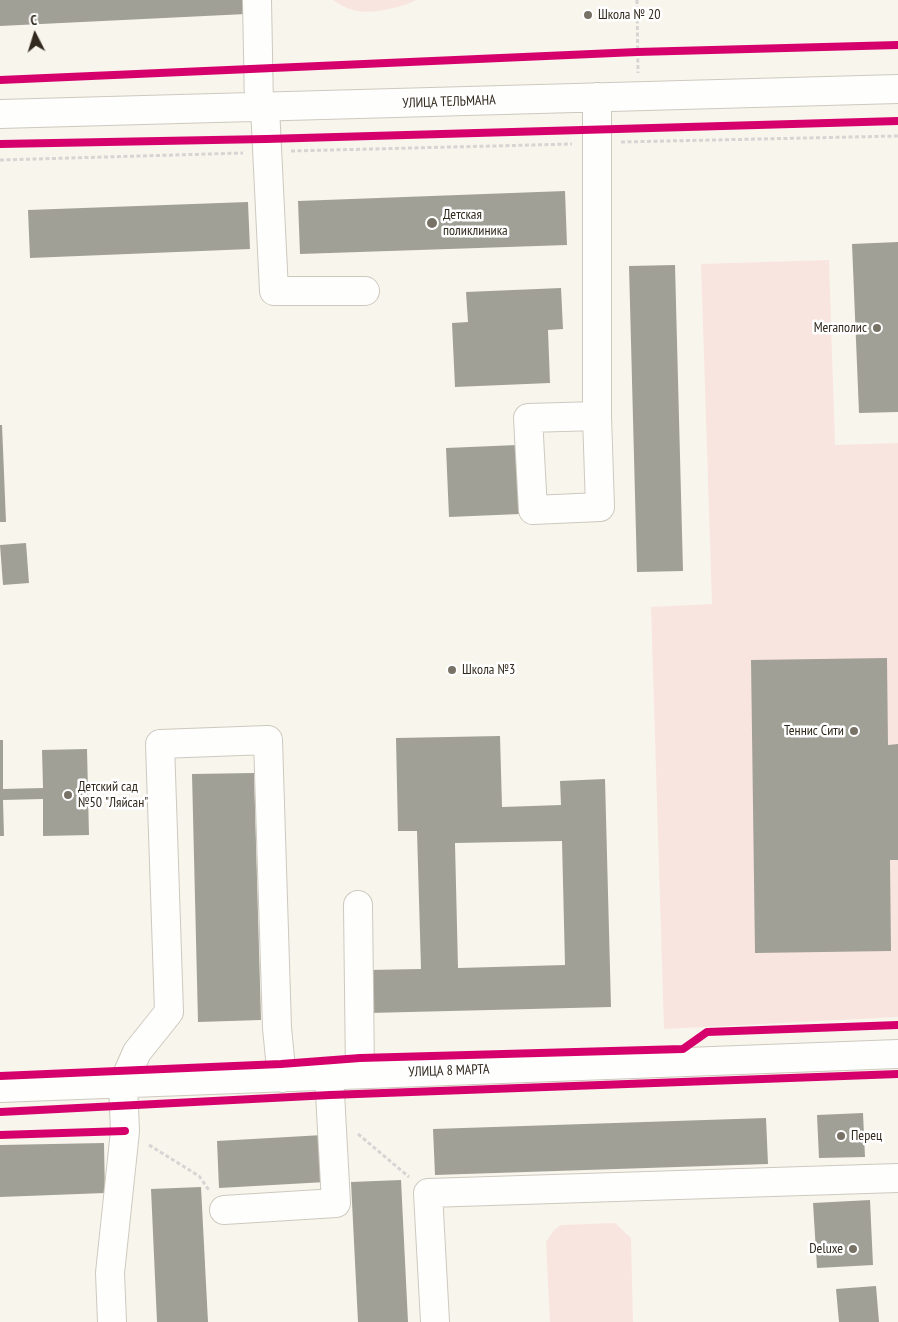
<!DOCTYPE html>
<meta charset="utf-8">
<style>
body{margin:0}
#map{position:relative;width:898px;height:1322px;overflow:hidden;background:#f8f5ed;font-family:"PT Sans Narrow",sans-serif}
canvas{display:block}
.north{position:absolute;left:10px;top:10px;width:50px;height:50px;-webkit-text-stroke:4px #fff;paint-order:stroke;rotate:355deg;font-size:14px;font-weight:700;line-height:20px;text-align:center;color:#322a1e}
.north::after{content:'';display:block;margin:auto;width:18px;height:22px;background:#322a1e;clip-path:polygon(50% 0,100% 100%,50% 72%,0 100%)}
</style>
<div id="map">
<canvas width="898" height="1322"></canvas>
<div class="north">С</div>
</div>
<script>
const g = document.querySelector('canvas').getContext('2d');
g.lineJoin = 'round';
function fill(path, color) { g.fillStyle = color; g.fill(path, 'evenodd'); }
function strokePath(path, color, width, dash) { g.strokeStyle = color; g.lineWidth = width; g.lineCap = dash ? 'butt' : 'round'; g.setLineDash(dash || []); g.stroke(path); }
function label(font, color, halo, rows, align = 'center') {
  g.font = font + ' "PT Sans Narrow",sans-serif'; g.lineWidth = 5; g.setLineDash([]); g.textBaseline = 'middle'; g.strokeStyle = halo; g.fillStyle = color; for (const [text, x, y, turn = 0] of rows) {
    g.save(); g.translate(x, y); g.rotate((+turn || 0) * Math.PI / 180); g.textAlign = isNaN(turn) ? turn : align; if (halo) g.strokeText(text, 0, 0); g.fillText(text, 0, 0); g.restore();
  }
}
fill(new Path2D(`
 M333,0H416C405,7 372,14 358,11C350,10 340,5 333,0Z
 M829,260L835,445L898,443V1017L664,1029L651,607L712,604L701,264Z
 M615,1223L631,1238L633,1322H550L546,1242L554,1230L561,1225Z`), '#f9e5df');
fill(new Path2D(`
 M0,0H246V14L0,26Z
 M565,191L567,245L300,254L298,201Z
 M248,202L250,249L30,258L28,210Z
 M898,242V412L859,413L852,244Z
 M675,265L683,571L637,572L629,266Z
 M561,288L563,329L548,330L550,383L455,387L452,323L468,322L466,292Z
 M0,425H2L6,522H0Z
 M517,445L520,514L449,517L446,448Z
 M26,543L29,583L3,585L0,545Z
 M887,658L888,745L898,744V860H890L891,951L755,953L751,660Z
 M500,736L502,807L561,805L560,781L605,779L611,1007L369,1013L368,970L421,969L417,831H398L396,738ZM562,841L565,965L458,968L455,843Z
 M0,740H3V789L43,788L42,750L87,749L89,835L43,836V799L3,800L4,836H0Z
 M254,773L261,1020L198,1022L192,774Z
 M863,1113L865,1157L819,1158L817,1115Z
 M766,1118L768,1164L435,1175L433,1129Z
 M323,1135L326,1182L219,1188L217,1141Z
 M104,1143L105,1193L0,1197V1145Z
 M401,1180L408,1322H358L351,1182Z
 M201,1187L208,1322H157L151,1189Z
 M870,1200L873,1265L817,1268L813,1203Z
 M876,1286L879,1322H839L836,1289Z`), '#a1a097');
const minor = new Path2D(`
 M257,0L259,107
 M597,97V416L600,507L533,510L528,418L597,416
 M265,107L274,291H365
 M0,114L898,89
 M358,905L360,1074
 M0,1088L898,1054
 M224,1210L336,1203L329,1075
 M112,1322L110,1273L125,1131L123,1084L137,1052L169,1012L160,744L268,740L277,1028L282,1078
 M435,1322L428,1193L898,1178`);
strokePath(minor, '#cec9bf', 30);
strokePath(new Path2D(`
 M637,0L638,73
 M621,142L898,136
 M291,151L572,144
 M0,160L243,153
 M358,1134L409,1177
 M149,1145L199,1176L209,1190`), '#d6d5d3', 3, [4, 2.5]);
strokePath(minor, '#fefefc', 28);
strokePath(new Path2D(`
 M0,80L637,52L898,45
 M0,144L266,139L898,121
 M0,1076L281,1064L360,1058L683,1049L707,1032L898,1025
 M0,1112L330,1095L898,1074
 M0,1135L125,1131`), '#d6006c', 8);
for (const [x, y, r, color] of [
 [588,15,5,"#777166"],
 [432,223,6,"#777166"],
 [877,328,5,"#777166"],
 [452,670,5,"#777166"],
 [854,731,5,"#777166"],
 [68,795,5,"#777166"],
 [841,1136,5,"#777166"],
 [853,1249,5,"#777166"]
]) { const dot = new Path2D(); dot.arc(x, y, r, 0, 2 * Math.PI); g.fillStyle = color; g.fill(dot); strokePath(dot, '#fff', 2); }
label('14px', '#322a1e', '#fff', [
 ["Школа № 20",598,15],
 ["Детская",443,215],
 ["поликлиника",443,231],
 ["Мегаполис",867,328,"right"],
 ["Школа №3",462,670],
 ["Теннис Сити",844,731,"right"],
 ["Детский сад",78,787],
 ["№50 \"Ляйсан\"",78,803],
 ["Перец",851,1136],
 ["Deluxe",843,1249,"right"]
], 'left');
label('14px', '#322a1e', '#fff', [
 ["УЛИЦА ТЕЛЬМАНА",449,102,-2],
 ["УЛИЦА 8 МАРТА",449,1071,-2]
]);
</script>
